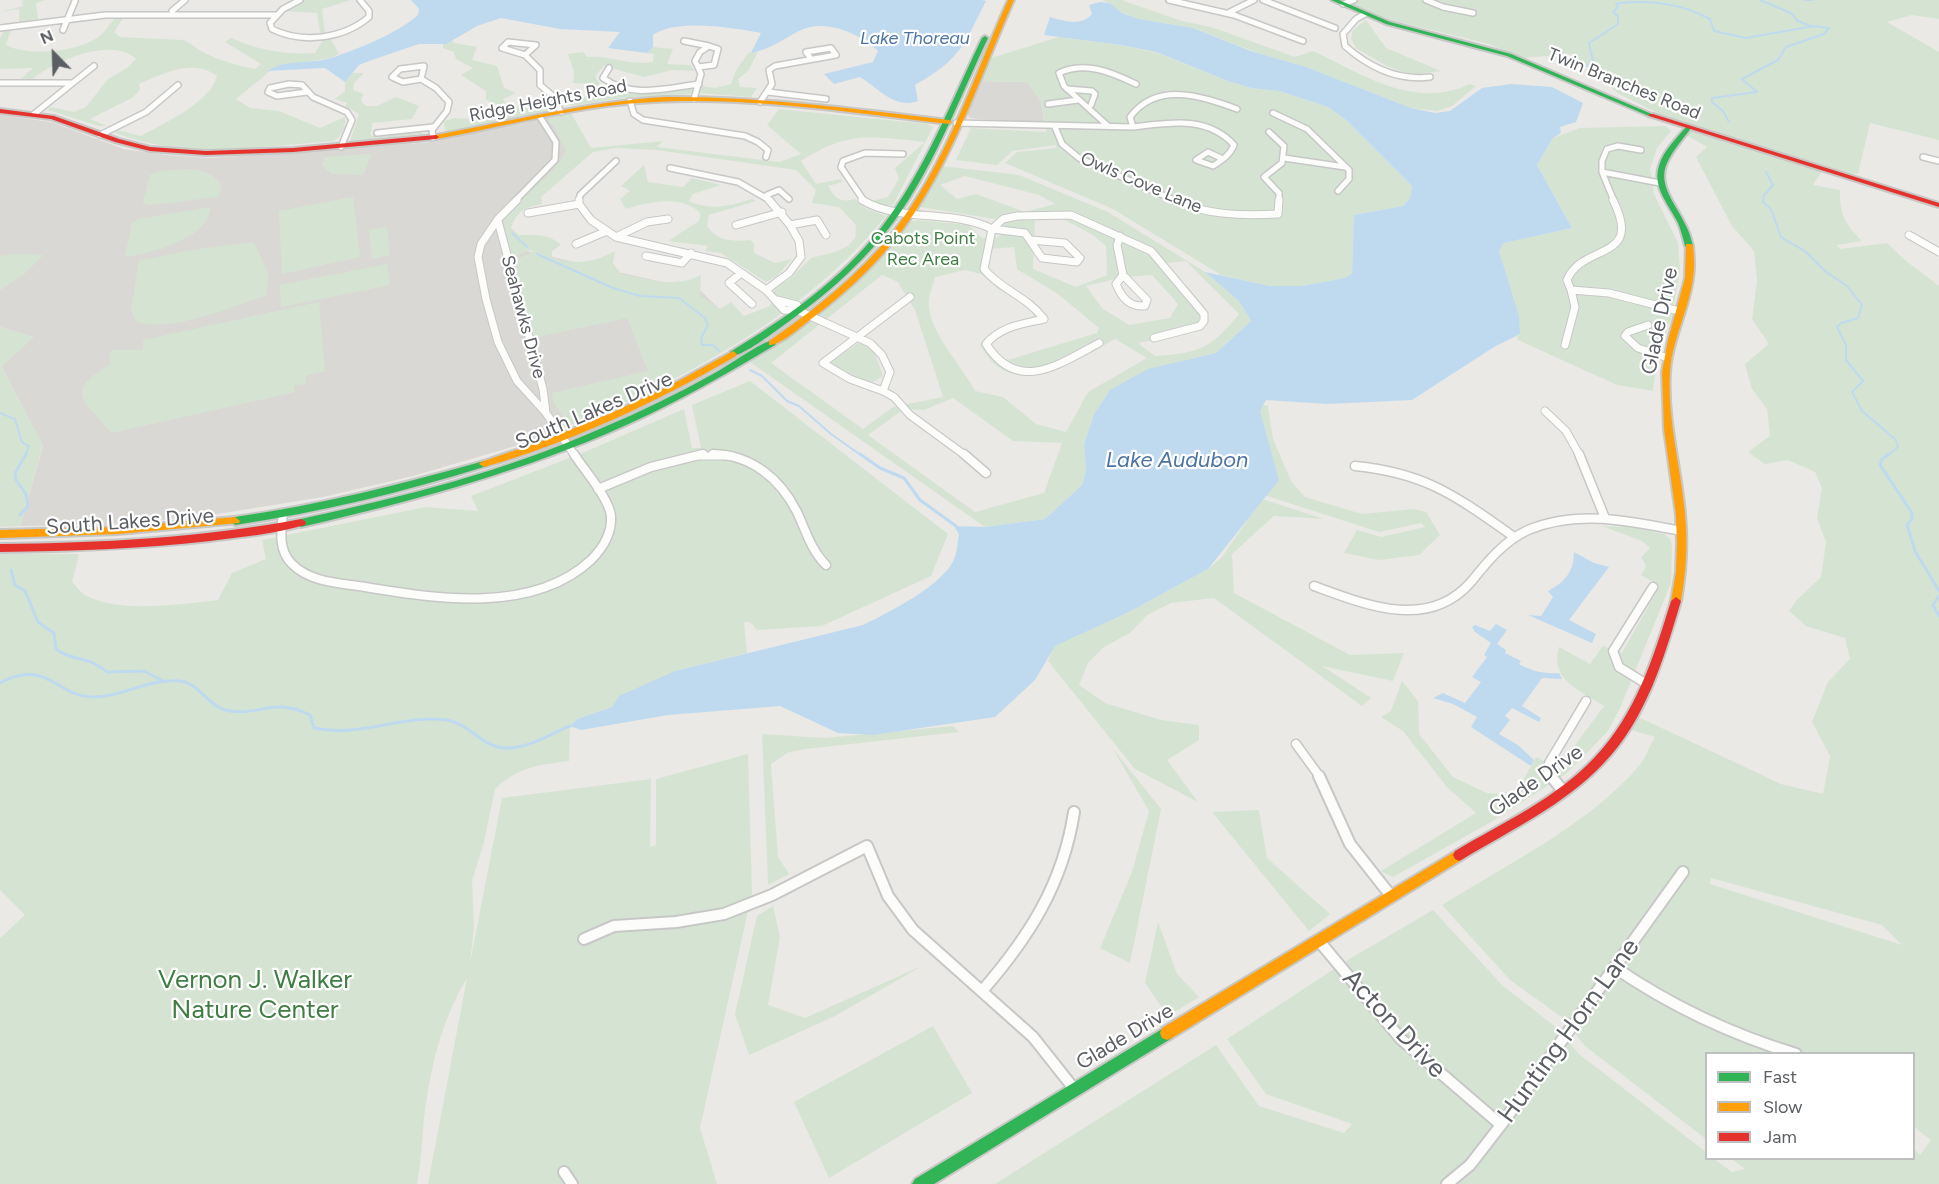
<!DOCTYPE html>
<style>
body{margin:0}
#map{position:relative;width:1939px;height:1184px;overflow:hidden;background:#eae9e5;font-family:Figtree,sans-serif}
canvas{display:block}
.legend{position:absolute;left:1705px;top:1052px;width:210px;height:108px;box-sizing:border-box;background:#fff;border:2px solid #bdbfc0;margin:0;padding:8px 10px;list-style:none;font-size:18px;color:#5b5e62}
.legend li{display:flex;align-items:center;gap:12px;height:30px}
.legend b{width:30px;border:2px solid #bdbfc0}
.north{position:absolute;left:24px;top:24px;width:60px;height:60px;-webkit-text-stroke:4px #fff;paint-order:stroke;rotate:337deg;font-size:16px;font-weight:700;line-height:24px;text-align:center;color:#5b5e62}
.north::after{content:'';display:block;margin:auto;width:21px;height:27px;background:#5b5e62;clip-path:polygon(50% 0,100% 100%,50% 72%,0 100%)}
</style>
<div id="map">
<canvas width="1939" height="1184"></canvas>
<ul class="legend">
<li><b style="height:8px;background:#30b455"></b>Fast</li>
<li><b style="height:8px;background:#ff9f0a"></b>Slow</li>
<li><b style="height:8px;background:#e5322d"></b>Jam</li>
</ul>
<div class="north">N</div>
</div>
<script>
const g = document.querySelector('canvas').getContext('2d');
g.lineJoin = 'round';
function fill(path, color) { g.fillStyle = color; g.fill(path, 'evenodd'); }
function strokePath(path, color, width, dash) { g.strokeStyle = color; g.lineWidth = width; g.lineCap = dash ? 'butt' : 'round'; g.setLineDash(dash || []); g.stroke(path); }
function label(font, color, halo, rows, align = 'center') {
  g.font = font + ' Figtree,sans-serif'; g.lineWidth = 4.5; g.setLineDash([]); g.textBaseline = 'middle'; g.strokeStyle = halo; g.fillStyle = color; for (const [text, x, y, turn = 0] of rows) {
    g.save(); g.translate(x, y); g.rotate((+turn || 0) * Math.PI / 180); g.textAlign = isNaN(turn) ? turn : align; if (halo) g.strokeText(text, 0, 0); g.fillText(text, 0, 0); g.restore();
  }
}
fill(new Path2D(`
 M978,81L1028,82L1041,102L1045,124L969,118L968,114Z
 M567,114L591,150L508,220L518,249L701,291L746,336L640,395L601,413L522,444L413,476L323,497L205,516L104,525L20,526L43,446L1,366L33,337L0,327V115L51,122L124,149L166,155L211,158L433,142Z`), '#dad8d4');
fill(new Path2D(`
 M22,0H45L36,3L38,19L19,22V9L0,12L23,6Z
 M304,0H351L322,9L325,33H320L317,13L284,11Z
 M1102,0H1121L1182,21L1211,27L1295,57L1313,51C1364,75 1414,110 1470,84L1476,86L1452,106L1437,111L1411,108L1306,67L1258,53L1193,28L1139,19L1122,13L1110,3Z
 M1343,0H1939V19L1912,15L1887,22L1939,52V140L1870,123L1858,174L1822,171L1813,185L1840,190C1840,216 1844,222 1862,241L1837,245L1840,249L1887,243L1905,260L1939,286V1184H995L1216,1045L1259,1106L1344,1133L1352,1124L1266,1094L1227,1039L1351,958L1433,910L1503,986L1556,1027L1579,1054L1706,1152V1158L1714,1159L1732,1172L1745,1169L1732,1159L1914,1158V1149L1920,1155L1931,1140L1914,1127V1054H1706V1139L1585,1046L1563,1018L1510,980L1442,905C1509,863 1587,826 1640,765C1646,757 1649,746 1655,737L1625,728L1632,714L1781,784L1823,794L1830,756L1812,722L1828,682L1850,659L1845,638L1806,626L1789,611L1796,601L1821,577L1826,542L1817,518L1822,488L1815,472L1788,460L1765,464L1748,452L1770,436L1767,409L1752,389L1745,364L1769,344L1752,319L1757,281L1754,251L1732,226L1696,157L1707,147L1683,133L1687,130L1752,149L1688,128L1619,94L1573,54L1522,58L1489,44L1391,20ZM1711,878L1882,925L1902,945L1710,884Z
 M117,15H125L114,32L120,37L183,40C193,44 197,50 207,54C221,61 239,66 255,69L261,64L225,42L231,38C258,50 285,55 315,53L324,38L330,37L339,54L330,58L275,67L236,99L250,108L279,111L320,128L345,117C346,126 342,136 334,141C264,146 183,160 116,133L117,130L141,136C163,124 212,101 217,76C194,58 163,73 139,84L140,90L132,98L90,119L107,126H99L48,110L50,107L74,112L86,107L108,79L127,68L136,59C113,36 53,61 33,79H21L33,68L0,69V39L4,29L12,27L6,45C29,57 83,52 102,34C108,28 112,21 117,15Z
 M1366,20L1386,48L1441,71L1410,75L1385,65L1356,48L1351,39L1353,30Z
 M1059,37L1121,45L1157,53L1228,81L1251,88L1279,91L1328,107L1346,120L1412,186L1410,198L1403,206L1354,215L1352,275L1345,278L1302,286H1270L1221,275L1113,209L1005,163L1017,152L1057,148L1055,145L1012,151L997,165L956,160L971,128L1047,132L1041,102L1028,82L978,81L988,59Z
 M452,40L454,43L477,47L472,60L497,66L504,88L516,93L503,99L506,104L530,109L546,102L551,110L445,132L444,121L455,118L486,120L499,105L486,100V91L461,75L473,68L456,59L454,52L443,48V44Z
 M653,47L673,49L667,64L690,65L695,71L672,70L644,77L604,66L595,76C606,106 669,89 694,86L691,94L615,99L571,106L566,99L592,96L594,84L573,83L574,72L568,54L583,52L587,57C609,55 630,66 653,62L654,54L647,53Z
 M758,51L749,70L738,79L740,87L757,88L751,97L699,93L701,86L715,88L731,84L735,72L748,53Z
 M352,73H364L354,83L353,90L363,94L361,101L366,106H377L396,97L419,106L412,119L372,123L371,136L421,132L424,134L350,141L359,114L345,106L347,103L335,99L345,91V82Z
 M779,109L927,124L933,127L893,205H881L872,201L888,197L899,179L895,168L925,142C870,137 850,130 801,161L816,184L841,179L843,182L828,186C836,199 840,203 855,199L865,208L886,216C820,297 731,353 637,397C616,407 591,422 569,424L553,402L552,393L648,371L627,318L533,338L512,261L533,252L530,250L511,258L503,222C518,192 550,183 566,151L554,126L548,122L549,119L571,113L591,148L663,141L657,147L779,162L801,154L767,125ZM616,148L657,150L796,170L816,190L812,203L839,207L856,225L855,238L848,246L835,252L811,258L790,279L775,288L770,306L744,316L731,302L720,309L700,296L701,275C675,288 649,280 621,274L613,263L615,251C593,263 576,265 552,258V251L561,245C549,233 535,235 519,235L511,228C517,211 525,207 542,204L541,197L593,152Z
 M1666,126L1671,131L1657,148L1650,169L1654,194L1678,243L1680,271L1671,319L1657,360L1653,391L1617,385L1518,340L1517,336L1520,334L1499,251L1504,243L1572,228L1537,165L1553,138L1580,128Z
 M368,154L371,155L363,175L332,174L322,165L325,157Z
 M644,165L648,182L683,187L692,178L721,185L693,194L689,201C712,211 729,206 752,199L756,201L709,215L707,226C717,241 733,242 750,240L754,243V253L775,263L792,259L777,276L766,282L721,253L705,251L708,246L668,241L699,221L701,214C683,194 649,202 626,209L620,199L630,191L621,186Z
 M942,166L1019,175L1108,212L1205,272L1239,301L1251,321L1216,353L1179,362L1110,390L1094,414L1084,444L1086,470L1082,485L1045,519L985,527L750,362C795,335 835,306 871,269C885,254 896,237 909,222L918,220L969,225L982,238L998,237L1006,232L1004,225L995,219L920,207ZM965,176L1039,195L1055,204L1025,212L976,194L957,199L940,185ZM1061,218L1093,235L1106,246L1107,275L1076,287L1033,269L1035,219ZM1014,247L1017,269L1058,294L1099,328L1097,333L1011,359L996,361L986,344L1000,331L1044,319L984,269L988,249ZM1186,261L1239,314C1210,349 1200,353 1155,356L1138,343L1188,334L1208,323C1211,303 1177,283 1167,263ZM965,270L981,274L998,289L1030,307L1034,316C1015,326 991,324 980,345C1012,405 1074,362 1115,339L1147,358L1088,392L1066,432L1036,424L1003,397L975,391C963,367 929,332 929,305C928,296 933,286 935,277ZM882,275L898,282L915,310L943,397L893,407L863,429L771,363ZM1152,275L1178,304L1170,318L1129,325L1102,308L1086,286L1124,277ZM953,398L1013,441L1062,443L1044,493L975,512L868,435L904,409L924,410Z
 M188,169C203,170 214,173 222,186L218,197L149,205L143,203L150,175L161,171Z
 M353,197L360,257L282,274L279,211Z
 M210,207C209,239 151,253 125,257L132,223L138,219Z
 M387,227L390,255L372,259L369,230Z
 M254,242L268,273L267,295C233,306 170,334 136,321L131,311L139,261L191,250Z
 M13,254L43,255L23,275L0,290V256Z
 M387,264L390,285L281,307L280,285Z
 M319,302L325,371L305,376L306,384L294,386L295,392L111,433C87,401 61,393 111,364L109,357L112,350H143V340Z
 M0,327L34,337L1,367L43,445L20,526L0,527Z
 M860,342L874,351L883,376L873,382L851,376L829,363Z
 M750,381L948,534L931,576L822,626L757,630L750,622H744L747,653L675,671L612,707L577,719L570,726L569,761C542,764 515,768 495,789L484,842L472,881L474,927L470,963L502,798L651,779L650,847L656,845V779L748,754L752,893L700,1128L717,1184H428L467,978C441,1021 430,1069 424,1119C422,1141 421,1163 417,1184H0V938L25,915L0,890V554H79L72,582C76,586 80,592 85,595C119,614 181,604 218,600L232,573L266,559L262,540L426,507L478,511L471,496L580,454L684,409L692,448H701L692,405Z
 M1253,403L1268,406L1273,439L1291,481L1305,497L1362,514L1414,509L1426,512L1440,535L1419,555L1379,560L1344,553L1357,530L1381,537L1425,527L1421,523L1379,532L1264,495Z
 M1262,499L1324,519L1274,516L1232,554L1234,593L1350,655L1404,653L1393,681L1322,666L1371,698L1362,706L1214,598L1171,603L1147,615L1130,633L1104,647L1088,663L1079,685L1105,703L1161,720L1199,725V740L1167,760L1198,802L1135,769L1048,661L1054,646L1129,612L1208,569L1222,557Z
 M1602,526L1630,527L1664,534L1670,539L1672,546L1671,583L1620,708L1608,731L1567,773L1491,822L1393,877L1381,871L1476,813L1447,787L1403,731L1381,717L1391,711L1402,681L1418,701L1419,734L1453,777L1487,793L1515,795L1536,757L1558,768L1604,706C1582,691 1549,681 1559,647L1590,664L1603,646L1622,653L1657,591L1653,587L1655,583L1641,575L1646,566L1641,557L1650,548L1642,541Z
 M953,726L959,732L806,749L789,752L771,764L778,857L789,874L768,885L762,734L825,738Z
 M1113,749L1161,809L1130,963L1100,948L1132,872L1149,811Z
 M1259,810L1267,858L1330,914L1309,931L1212,812Z
 M773,906L780,937L768,1005L805,1018L922,966L835,1016L749,1055L735,1014L757,916Z
 M1158,922L1177,974L1199,997L1168,1016L1145,983Z
 M933,1026L972,1093L829,1178L794,1102Z`), '#d5e4d2');
fill(new Path2D(`
 M411,0H981L986,1C963,46 961,59 915,85L918,101C895,110 877,87 860,77L834,84L824,74L873,62L878,51C859,33 824,18 799,31C782,40 770,49 751,53L761,33C733,28 677,18 653,35V47L647,53L608,48L620,32L560,29L501,18L477,26L446,44H419L369,61L359,65L345,82L325,68L268,71C283,59 312,64 331,58C356,50 398,33 418,15L419,9Z
 M1100,2L1110,3L1122,13L1139,19L1193,28L1251,51L1306,67L1411,108L1435,113L1450,111L1482,88L1511,84L1552,87L1583,103L1576,122L1560,127L1561,133L1553,138L1537,165L1572,228L1504,243L1499,251L1519,316L1520,334L1494,347L1412,400L1327,404L1266,400L1260,411L1279,480L1208,569L1129,612L1055,646L1035,680L995,717L873,735L838,733L780,706L668,715L581,730L570,726L577,719L612,707L619,696L675,671L863,625C888,613 946,584 955,557C957,550 958,541 959,534L955,528L956,526L985,527L1045,519L1082,485L1086,470L1084,444L1094,414L1110,390L1148,369L1216,353L1251,321L1239,301L1205,272L1270,286H1302L1345,278L1352,274L1354,215L1403,206L1410,198L1412,186L1346,120L1328,107L1279,91L1251,88L1228,81L1156,52L1121,45L1044,35L1050,17C1064,21 1081,27 1092,14L1089,5Z
 M1574,552L1594,563L1609,567L1569,620L1596,634L1592,643L1528,615L1541,616L1553,597L1548,591C1567,581 1574,570 1574,552Z
 M1496,624L1507,630L1497,644L1506,650L1505,653L1521,661L1519,664C1532,671 1543,674 1559,673L1562,679L1542,678L1522,706L1541,718L1539,722L1512,708L1505,716L1510,720L1499,734L1518,745L1534,760L1531,766L1471,727L1477,717L1453,704L1433,698L1443,693L1465,703L1481,682L1472,677L1487,657L1484,655L1491,643L1475,632L1472,627L1475,625L1490,631Z`), '#bfdaef');
strokePath(new Path2D(`
 M1760,0L1791,13L1798,21L1813,27
 M1804,0H1813
 M1587,66L1593,61L1589,43L1618,24V16L1613,12L1618,7L1616,4L1621,3C1654,0 1681,4 1710,19L1714,31L1746,38L1814,26L1829,28L1824,34L1786,47L1778,60L1742,79L1757,92L1712,98V102L1723,111L1729,122
 M1766,172L1773,185L1764,195L1763,202L1771,209L1781,237L1806,252L1825,271L1847,286L1862,305L1858,318L1841,323L1837,327L1846,345V360L1863,381L1852,392L1862,411L1896,440L1898,447L1887,456
 M512,233L527,247
 M537,254L613,288L640,296L679,298L705,318L708,325L701,338L702,345H713L719,351
 M750,370L762,376L787,401L799,406L831,434L862,456
 M0,413L15,419L22,442L29,446L25,456`), '#bfdaef', 2);
strokePath(new Path2D(`
 M860,454L880,468L904,478L920,500L956,526
 M1889,454L1882,459L1880,465L1912,513V519L1907,525L1915,551L1939,591
 M20,515L28,506L26,494L16,480L15,473L26,454
 M11,570L15,585L25,591L38,622L54,633L56,649C72,662 88,655 107,672L144,671L163,681
 M1939,596L1933,605L1939,616
 M0,683C46,658 56,695 90,697C121,698 149,678 180,681C199,683 207,705 225,710C259,718 271,696 310,715L314,728C361,738 402,714 447,720C471,724 484,750 509,748C531,747 550,734 570,726`), '#bfdaef', 3);
const streetFar3 = new Path2D(`
 M300,0L283,9L270,23L272,29C302,44 343,39 369,17V11L360,0
 M1169,0L1234,15L1303,41
 M1263,0L1335,28
 M1426,0L1443,7L1473,13
 M1343,4L1354,0
 M172,11L185,0
 M1228,13L1254,0
 M1365,14L1356,19L1343,34L1345,46C1369,67 1398,81 1430,77
 M0,28L105,15H277
 M63,30L75,1
 M684,41L709,46
 M508,42L536,45L525,55L502,48Z
 M709,46L718,49L714,65L698,67L695,61L700,52Z
 M525,55L540,70V85L554,97L561,112
 M424,66L421,79L403,82L392,77L400,69Z
 M609,68L603,78C632,99 666,88 699,84
 M421,79L436,88L449,102L447,111L432,130L433,138
 M0,83H72
 M1067,89L1092,91L1095,94L1091,105
 M307,92L277,96L268,92L270,88L289,84L302,85L313,97L347,112L352,120L341,147
 M768,92L826,99
 M694,99L701,74L698,67
 M630,101L634,114L643,120L745,136L758,142L768,150L766,157
 M760,102L772,84L769,70L775,66L836,55L831,48L806,52L811,59
 M1048,104L1078,100
 M1273,113L1307,129L1349,170V179L1338,191
 M34,114L94,66
 M956,123L1133,127L1130,117C1157,81 1201,96 1237,109
 M1107,125L1064,86L1059,73C1086,61 1111,72 1136,84
 M1055,127L1062,144L1079,158L1176,201
 M1133,127C1169,123 1207,115 1234,145C1230,155 1222,160 1213,166L1196,160L1208,152L1223,159
 M1269,132L1284,146L1282,163L1264,177L1279,193V201
 M377,133L433,127
 M100,135L146,112L178,85
 M1923,157L1939,161
 M1284,158L1345,167
 M670,168L738,182L771,201
 M1602,172V161L1607,149L1618,146L1641,150
 M767,195L779,190L789,199
 M515,201L555,160L556,142L540,117
 M579,201L580,195L616,161
 M864,201L841,167L843,161L865,153L903,154
 M1614,201L1602,172L1660,183`);
const streetFar2 = new Path2D(`
 M517,200L498,219L481,244L478,257L486,299L498,342L517,381L546,413L575,456
 M579,200V204L591,220L616,237L727,263L766,290L784,310L799,311
 M769,200L790,225
 M862,200C901,223 953,209 992,229
 M1172,200C1206,215 1242,216 1278,214L1279,200
 M1613,200C1644,262 1583,242 1567,280L1571,290L1609,293L1679,311
 M528,213L579,204
 M498,221L543,389L546,413
 M736,225L782,212
 M992,229L1025,233L1042,258L1077,262L1080,258L1065,243L1031,240
 M1909,235L1939,252
 M1120,236L1117,245L1123,275
 M616,237L647,222L668,219
 M576,244L607,231
 M646,256L682,263L691,253
 M741,273L729,283L752,304
 M1123,275L1147,300L1145,306C1129,307 1122,298 1116,284Z
 M766,290L789,273L801,257L799,241L790,225L817,220L826,235
 M777,300L797,305L799,311
 M799,311L870,343L882,355L890,372L883,391L894,397L910,415L966,456
 M1648,325L1628,332L1625,336L1638,348L1668,358
 M1099,343C1058,365 1018,394 986,344C1001,326 1023,324 1044,319C1028,297 1001,290 984,269L992,229L1003,219L1017,216L1071,215L1151,251L1204,314V321L1200,326L1154,338
 M1565,345L1575,307L1571,290
 M823,363L910,297
 M823,363L850,379L883,391
 M1545,411L1566,431L1580,456
 M694,456H732`);
const streetFar1 = new Path2D(`
 M713,454C751,455 780,478 797,512C806,531 811,550 826,565
 M964,454L986,473
 M1579,454L1605,518
 M1355,466C1427,473 1457,497 1514,537
 M598,489L651,467L703,454
 M283,513C281,531 278,550 292,564C311,583 341,583 365,587C437,599 533,614 591,560C603,548 612,533 611,516C609,498 584,470 574,454
 M1314,586C1366,605 1428,631 1471,582C1487,562 1504,541 1528,530C1577,509 1631,521 1681,531
 M1645,683L1619,667L1613,651L1653,587
 M1296,744L1320,777
 M1552,777L1548,772L1549,763L1586,701`);
const street = new Path2D(`
 M1319,776L1350,844L1391,896
 M1551,776L1563,791
 M584,939L614,926L676,922L724,914L772,895L867,846L888,896L913,930L1033,1037L1075,1090
 M1319,941L1401,1039L1501,1125
 M1614,967C1671,1006 1730,1034 1796,1054
 M982,991C1029,937 1063,884 1074,812
 M564,1172L572,1184
 M1447,1184L1470,1165L1501,1125L1683,872`);
const fast = new Path2D(`
 M1331,0H1339L1390,22L1511,54L1654,115L1649,116L1507,56L1386,24Z
 M985,36L988,38C957,103 931,175 886,232C855,271 817,302 777,330C767,337 741,357 730,356V352C786,318 841,280 881,228C925,171 951,102 982,38Z
 M1686,127L1691,128C1683,139 1673,150 1667,163C1657,185 1676,204 1685,224C1689,231 1691,238 1693,246L1689,248L1685,246C1683,238 1681,230 1678,223C1669,205 1652,187 1659,166C1663,151 1676,139 1686,127Z
 M772,340L776,343L775,345C720,378 665,409 606,434C507,476 405,503 301,527L296,523L301,519C403,497 506,471 602,428C640,412 677,394 713,374C732,364 751,348 772,340Z
 M484,461L489,464L487,466C404,492 321,512 235,525L230,521L235,517C320,505 402,484 484,461Z
 M1167,1026L1172,1028L1174,1033L1172,1038L934,1184H912L915,1179Z`);
const slow = new Path2D(`
 M1008,0H1014C982,72 957,149 913,215C886,256 850,290 811,319C802,326 780,346 769,345V341C814,310 858,276 892,233C946,165 973,78 1008,0Z
 M664,97C760,96 854,109 949,120L952,122L949,124C846,112 741,95 637,103C569,108 503,127 436,139L433,137L436,135C512,121 587,102 664,97Z
 M1686,244H1692L1693,246C1694,257 1695,267 1693,278C1689,310 1672,340 1670,372C1667,420 1681,467 1685,514C1688,544 1686,572 1681,601L1676,605L1671,601L1676,572L1677,543L1676,515L1664,429L1662,372L1668,340L1685,278Z
 M733,351L737,354L736,356C657,402 572,442 484,467L479,464L481,462L545,440L609,414L671,385Z
 M235,517L240,521L239,523L118,534L0,538V530L118,527Z
 M1459,849L1463,851L1465,855L1463,859L1172,1038L1167,1040L1162,1038L1160,1033L1162,1028Z`);
const jam = new Path2D(`
 M0,109L54,116L119,139L150,147L206,151L293,148L436,135L439,137L436,139L293,152L206,155L150,151L115,142L51,119L0,113Z
 M1649,114H1653L1939,203V207L1649,116Z
 M301,519L305,521L306,523L305,525C274,534 241,537 210,541C140,549 70,551 0,552V544C101,543 201,538 301,519Z
 M1676,597L1681,601C1664,658 1646,720 1603,764C1564,805 1511,830 1463,859L1459,861L1455,859L1453,855L1455,851C1502,823 1557,798 1595,757C1636,714 1654,656 1671,601Z`);
strokePath(streetFar3, '#c7c7c7', 8);
strokePath(streetFar2, '#c7c7c7', 9);
strokePath(streetFar1, '#c7c7c7', 11);
strokePath(street, '#c7c7c7', 14);
strokePath(fast, '#c7c7c6', 4);
strokePath(slow, '#c7c7c6', 4);
strokePath(jam, '#c7c7c6', 4);
strokePath(streetFar3, '#fcfcfb', 5);
strokePath(streetFar2, '#fcfcfb', 7);
strokePath(streetFar1, '#fcfcfb', 8);
strokePath(street, '#fcfcfb', 10);
fill(fast, '#30b455');
fill(slow, '#ff9f0a');
fill(jam, '#e5322d');
label('italic 18px', '#4c74a3', '#fff', [
 ["Lake Thoreau",915,39]
]);
label('18px', '#5b5e62', '#fff', [
 ["Twin Branches Road",1624,84,22],
 ["Ridge Heights Road",548,101,-11],
 ["Owls Cove Lane",1141,183,23],
 ["Seahawks Drive",523,317,75]
]);
label('18px', '#3f7d43', '#fff', [
 ["Cabots Point",923,239],
 ["Rec Area",923,260]
]);
label('21px', '#5b5e62', '#fff', [
 ["Glade Drive",1660,321,-78],
 ["South Lakes Drive",594,411,-23],
 ["South Lakes Drive",130,522,-4],
 ["Glade Drive",1536,781,-35],
 ["Glade Drive",1125,1037,-31]
]);
label('italic 22px', '#4c74a3', '#fff', [
 ["Lake Audubon",1177,461]
]);
label('26px', '#3f7d43', '#fff', [
 ["Vernon J. Walker",255,980],
 ["Nature Center",255,1010]
]);
label('26px', '#5b5e62', '#fff', [
 ["Acton Drive",1394,1024,47],
 ["Hunting Horn Lane",1569,1031,-54]
]);
</script>
